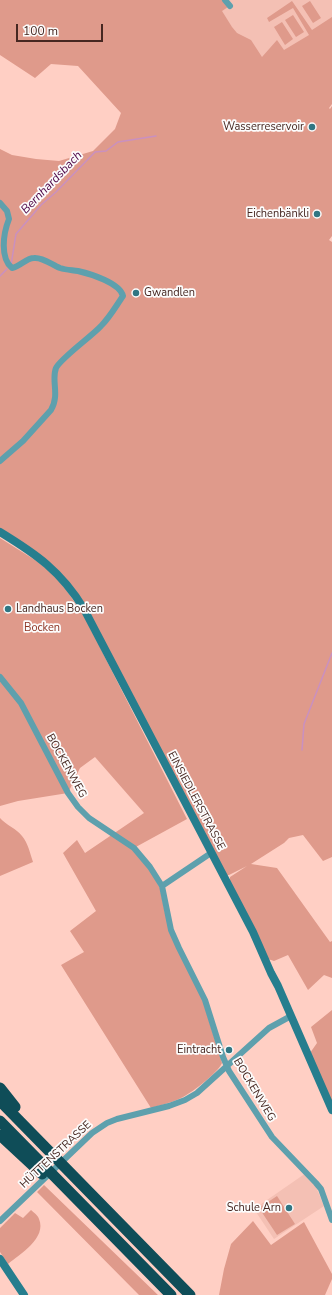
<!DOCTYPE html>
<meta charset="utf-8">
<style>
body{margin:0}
#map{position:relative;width:332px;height:1295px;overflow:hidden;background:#ffcfc4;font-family:"Nunito Sans",sans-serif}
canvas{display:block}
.scale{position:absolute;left:16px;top:24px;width:87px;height:18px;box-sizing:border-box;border:2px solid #462721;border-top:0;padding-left:5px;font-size:12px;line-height:14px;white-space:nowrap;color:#462721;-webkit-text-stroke:3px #fcfcfc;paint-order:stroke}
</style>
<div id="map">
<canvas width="332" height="1295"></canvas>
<div class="scale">100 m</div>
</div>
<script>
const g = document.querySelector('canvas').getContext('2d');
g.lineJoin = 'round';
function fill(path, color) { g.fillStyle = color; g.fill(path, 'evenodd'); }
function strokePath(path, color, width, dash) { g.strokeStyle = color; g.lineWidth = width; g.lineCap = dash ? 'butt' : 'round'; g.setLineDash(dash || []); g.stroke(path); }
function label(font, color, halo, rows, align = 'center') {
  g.font = font + ' "Nunito Sans",sans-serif'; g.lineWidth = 3.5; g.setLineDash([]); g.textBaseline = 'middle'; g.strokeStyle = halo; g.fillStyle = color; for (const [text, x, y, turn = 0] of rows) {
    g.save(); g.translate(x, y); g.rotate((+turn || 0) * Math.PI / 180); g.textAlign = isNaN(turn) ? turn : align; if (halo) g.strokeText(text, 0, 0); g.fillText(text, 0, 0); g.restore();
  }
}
fill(new Path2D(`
 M150,0H332V104Z
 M306,1173L316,1187L324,1206L274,1239L254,1209Z`), '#f4c0b4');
fill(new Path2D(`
 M0,0H223L228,7L222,11L232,27L237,33L251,40L262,57L277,40L284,50L309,35L293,8L269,22L267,18L292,1L312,30L332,17V104L329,108L330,109L332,106V236L329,240L332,242V857L323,861L303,835L289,838L284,843L251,864L277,868L330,942L332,941V978L324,975L308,990L288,955L274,961L268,959L230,881V877L247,866L229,875H226L69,587L0,531V149L12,155L36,159L59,161L93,151L115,129L121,113L78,66L51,64L35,78L0,55Z
 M310,1L321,18L313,23L302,6Z
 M293,15L304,32L296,37L285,20Z
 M282,22L293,39L285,45L274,27Z
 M0,538L54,572L84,616L187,819L134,848V851L148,867L160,888L165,913L202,998L222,1063C218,1073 189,1095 179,1099C170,1103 160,1105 151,1108L61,965L84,952L70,931L96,911L63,853L77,840L85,853L144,813L95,757L80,768L68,793L18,801L0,806Z
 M0,818C6,825 17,829 22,836C28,843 30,853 33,862L0,876Z
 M332,1010V1103L310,1053L317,1043L311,1027Z
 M44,1185L158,1295H139L37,1192Z
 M277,1196L295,1224L277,1235L259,1208Z
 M31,1210C33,1212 38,1215 39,1219C47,1238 20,1254 8,1264L0,1252V1228L15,1213L23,1218Z
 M253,1221L271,1245L304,1222L332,1274V1279L325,1295H219L224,1269L231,1244Z`), '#df9a8b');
strokePath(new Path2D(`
 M11,265L16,234L41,205L56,192L95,152L106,151L118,142L156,136
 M0,276L7,269
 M302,750L304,724L332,653`), '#c990c0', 1.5);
strokePath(new Path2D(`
 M225,0L230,6
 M0,203L7,211L9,219C3,234 0,258 12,268C21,266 26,258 34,258C43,257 52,265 60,268C66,270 72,270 78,271C91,274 120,283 123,296C116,306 110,317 101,326C92,336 61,358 56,368C51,380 60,395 51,410L23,441L0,461
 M0,677L21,703L68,793L78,807L89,818L134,848L150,867L162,886
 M211,853L162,886L171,930L179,948L205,1000L223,1057L229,1071L272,1137L316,1183L321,1189L332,1220
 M0,1221L92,1133L107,1123L117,1119L169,1106L185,1100L197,1093L269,1028L291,1016`), '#5ea0ad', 6);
strokePath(new Path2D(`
 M0,532C36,554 61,571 84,609L253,932L271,973L278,986L332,1110
 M0,1259L24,1295`), '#267e8e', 8);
strokePath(new Path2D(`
 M0,1088L15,1107
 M0,1101L190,1295
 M0,1121L171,1295
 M0,1135L42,1174`), '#0f4d58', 11);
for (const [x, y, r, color] of [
 [312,127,4,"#307683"],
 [317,214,4,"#307683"],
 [136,293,4,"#307683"],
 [8,609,4,"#307683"],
 [229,1050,4,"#307683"],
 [289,1208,4,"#307683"]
]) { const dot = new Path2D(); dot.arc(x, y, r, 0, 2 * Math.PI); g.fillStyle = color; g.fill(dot); strokePath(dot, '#fcfcfc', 1.5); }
label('11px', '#462721', '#fcfcfc', [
 ["Wasserreservoir",304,127],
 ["Eichenbänkli",309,214],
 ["Gwandlen",144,293,"left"],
 ["Landhaus Bocken",16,609,"left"],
 ["Eintracht",221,1050],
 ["Schule Arn",281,1208]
], 'right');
label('11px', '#8d3424', '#fcfcfc', [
 ["Bocken",42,628]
]);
label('11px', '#462721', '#fcfcfc', [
 ["BOCKENWEG",66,766,61],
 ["EINSIEDLERSTRASSE",196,801,62],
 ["BOCKENWEG",254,1090,59],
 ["HÜTTENSTRASSE",56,1155,-43]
]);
label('italic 12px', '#4d0647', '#fcfcfc', [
 ["Bernhardsbach",52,183,-46]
]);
</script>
